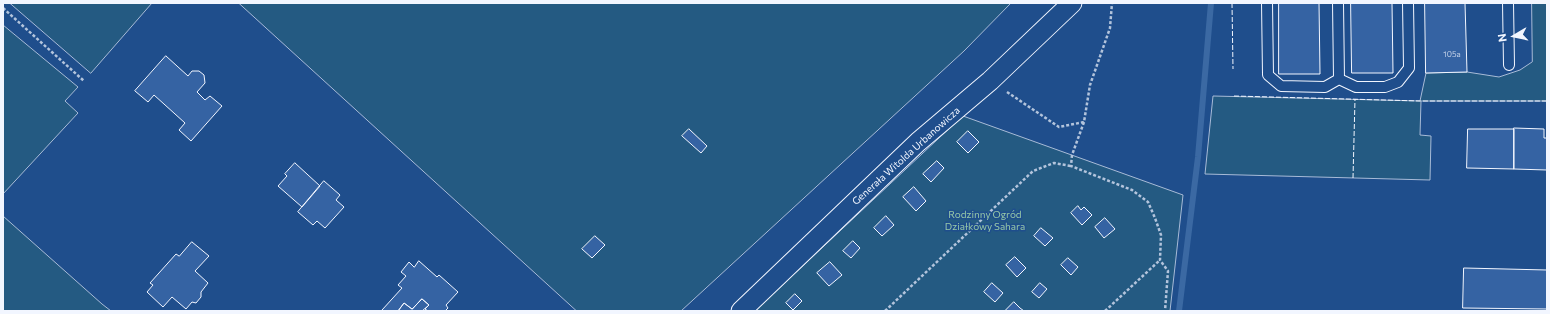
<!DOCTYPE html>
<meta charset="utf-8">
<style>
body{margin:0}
#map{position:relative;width:1550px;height:314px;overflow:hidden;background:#1f4e8c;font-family:Commissioner,sans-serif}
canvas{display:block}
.frame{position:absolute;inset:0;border:4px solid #f2f6ff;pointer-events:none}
.north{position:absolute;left:1494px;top:16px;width:40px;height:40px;-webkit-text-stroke:3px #1f4e8c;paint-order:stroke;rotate:261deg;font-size:11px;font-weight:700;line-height:16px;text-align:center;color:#f2f6ff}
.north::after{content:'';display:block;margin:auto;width:14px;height:18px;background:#f2f6ff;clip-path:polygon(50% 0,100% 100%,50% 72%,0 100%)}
</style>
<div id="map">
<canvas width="1550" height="314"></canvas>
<div class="frame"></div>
<div class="north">N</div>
</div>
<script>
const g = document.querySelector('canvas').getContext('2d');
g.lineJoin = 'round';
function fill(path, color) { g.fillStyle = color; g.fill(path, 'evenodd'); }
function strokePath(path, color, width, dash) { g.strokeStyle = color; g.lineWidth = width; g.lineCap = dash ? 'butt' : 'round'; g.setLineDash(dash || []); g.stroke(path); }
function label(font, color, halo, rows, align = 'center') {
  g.font = font + ' Commissioner,sans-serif'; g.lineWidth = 3; g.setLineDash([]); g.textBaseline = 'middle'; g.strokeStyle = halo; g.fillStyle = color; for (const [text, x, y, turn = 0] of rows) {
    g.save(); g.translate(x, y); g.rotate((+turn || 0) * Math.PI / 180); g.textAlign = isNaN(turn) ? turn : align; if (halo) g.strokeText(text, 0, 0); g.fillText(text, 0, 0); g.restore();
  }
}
const green = new Path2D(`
 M10,3H152L91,73Z
 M239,3H1011L964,51L681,311H577Z
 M1532,3H1547V101H1421L1420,135L1431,136L1430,180L1205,174L1213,96L1420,101L1426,73L1467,72L1499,77L1520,70L1532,62Z
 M3,25L78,87L65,101L78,113L3,194Z
 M963,116L1183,195L1170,311H755Z
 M3,216L102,304L111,311H3Z`);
fill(green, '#245a82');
strokePath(green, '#a8bbd7', 1);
strokePath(new Path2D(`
 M1179,311L1198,157L1211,3`), '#3b69a3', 6);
const building = new Path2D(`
 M1279,3H1319L1320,74H1279Z
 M1351,3H1392L1393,73H1352Z
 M1425,3H1465L1467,72L1426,73Z
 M166,56L188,76L192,71H199L204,75L205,83L197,92L205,100L210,96L222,106L191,141L179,130L185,123L154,95L148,102L135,91Z
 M1514,128L1544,129V138H1547V170L1514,169Z
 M689,129L707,146L701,153L682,136Z
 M1468,129H1514V169L1467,168Z
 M968,131L979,142L968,153L957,142Z
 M937,161L944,168L931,182L923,174Z
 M295,163L320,186L302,207L278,186L287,176L285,174Z
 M324,181L340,195L336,200L344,207L325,228L317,221L313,225L298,212Z
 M914,187L926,201L916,211L903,197Z
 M1078,206L1081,210L1084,207L1092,215L1082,225L1071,213Z
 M886,216L894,225L882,236L874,228Z
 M1105,218L1115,229L1104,238L1095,227Z
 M1041,228L1053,238L1045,246L1034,236Z
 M595,236L605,245L592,258L582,249Z
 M853,241L860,248L851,258L843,251Z
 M192,242L209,256L195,271L208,283L201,292V297L196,303L192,302L186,309L172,297L163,307L147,292L153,285L150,283L176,254L179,256Z
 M1015,257L1026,268L1017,277L1006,265Z
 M1068,258L1078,267L1071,275L1061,265Z
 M419,261L437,277L439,275L458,292L446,305L448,308L445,311H428L425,309L429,305L422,299L412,309L404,303L398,311H383L382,310L402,288L398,285L406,276L401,272L409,262L414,267Z
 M830,262L842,275L829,286L817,273Z
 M1464,268L1547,270V309L1463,308Z
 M992,283L1003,293L995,302L984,292Z
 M1040,283L1047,289L1039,298L1032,292Z
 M795,294L802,301L793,310L786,303Z
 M422,299L429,305L422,311H398L404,303L412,309Z
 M1014,302L1020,308L1024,311H1005Z`);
fill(building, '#3563a3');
strokePath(building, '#f2f6ff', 1);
const service = new Path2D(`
 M1267,3L1268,75L1281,86L1325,87L1339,79L1356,87H1385L1398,82L1409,68L1408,3
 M1338,3L1339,79
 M1508,3L1509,65`);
const minor = new Path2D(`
 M741,311L918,142L990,81L1072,3`);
strokePath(service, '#f2f6ff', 12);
strokePath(minor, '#f2f6ff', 21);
strokePath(new Path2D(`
 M3,8L84,81
 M1007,92L1059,127L1084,122L1090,85L1110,28L1112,3
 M1084,122L1072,155L1071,166L1132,190L1148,202L1155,218L1161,235L1160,260L1168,271L1165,311
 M885,311L1033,171L1054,163L1071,166
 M1105,311L1160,260`), '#b3c4dc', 2.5, [3, 2]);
strokePath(service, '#1f4e8c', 10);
strokePath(minor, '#1f4e8c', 19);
strokePath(new Path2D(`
 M1232,3L1233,69
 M1234,96L1421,101H1547
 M1353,178L1355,99`), '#f2f6ff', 1, [5, 2]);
label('8px', '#c3d1e8', null, [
 ["105a",1452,54]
]);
label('10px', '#f2f6ff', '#1f4e8c', [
 ["Generała Witolda Urbanowicza",906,156,-42]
]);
label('10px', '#97c8a6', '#1f4e8c', [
 ["Rodzinny Ogród",985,215],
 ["Działkowy Sahara",985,227]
]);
</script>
